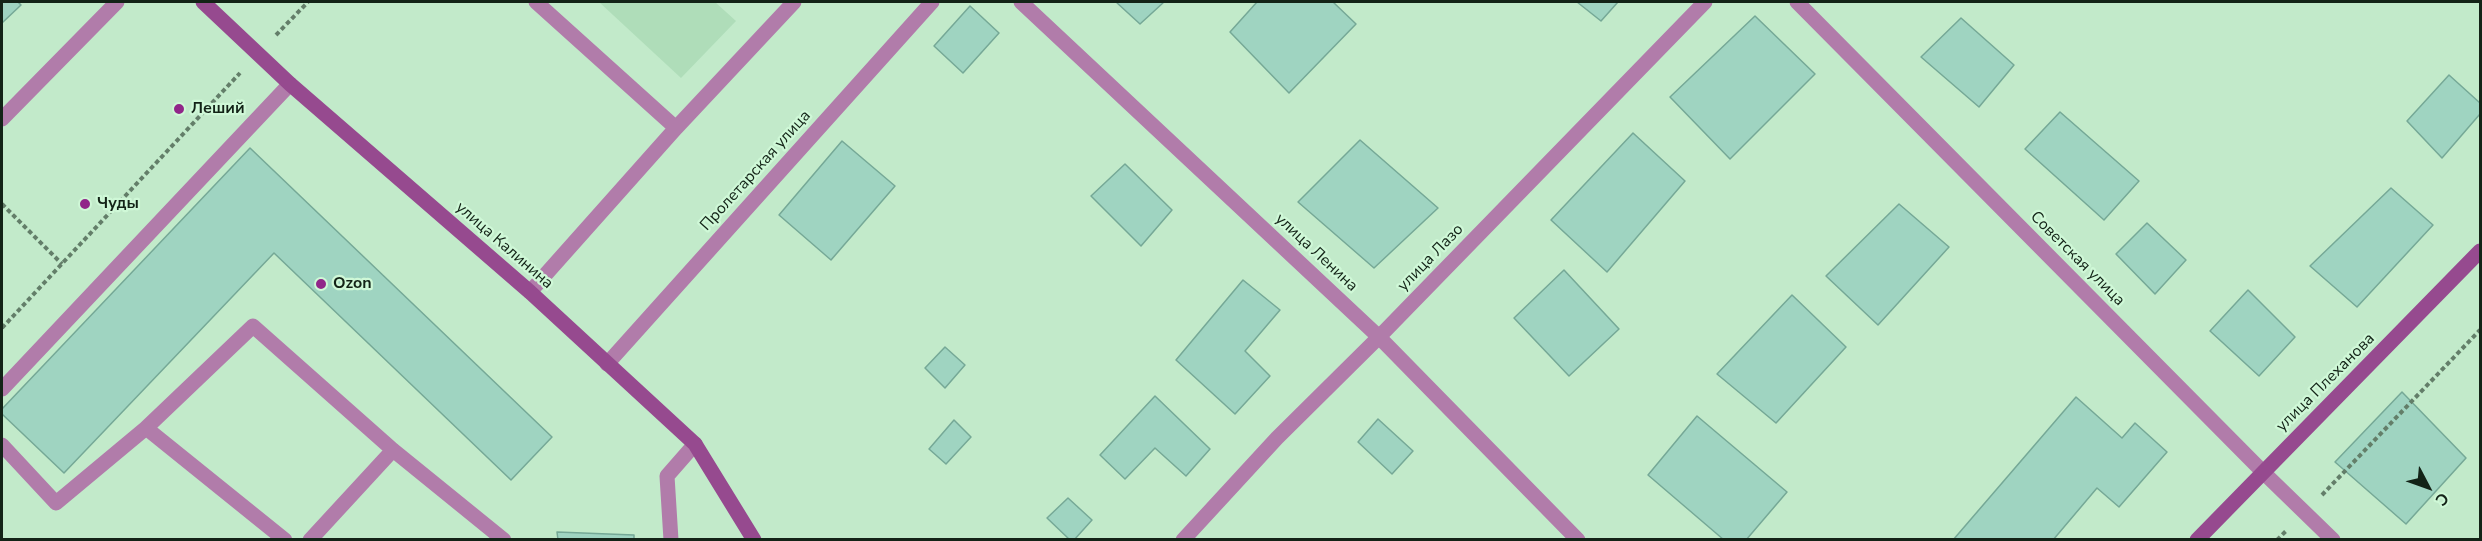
<!DOCTYPE html>
<meta charset="utf-8">
<style>
body{margin:0}
#map{position:relative;width:2482px;height:541px;overflow:hidden;background:#c2eaca;font-family:"Nunito Sans",sans-serif}
canvas{display:block}
.frame{position:absolute;inset:0;border:3px solid #132317;pointer-events:none}
.north{position:absolute;left:2398px;top:457px;width:60px;height:60px;-webkit-text-stroke:4px #cff8d7;paint-order:stroke;rotate:131deg;font-size:16px;font-weight:700;line-height:24px;text-align:center;color:#132317}
.north::after{content:'';display:block;margin:auto;width:21px;height:27px;background:#132317;clip-path:polygon(50% 0,100% 100%,50% 72%,0 100%)}
</style>
<div id="map">
<canvas width="2482" height="541"></canvas>
<div class="frame"></div>
<div class="north">С</div>
</div>
<script>
const g = document.querySelector('canvas').getContext('2d');
g.lineJoin = 'round';
function fill(path, color) { g.fillStyle = color; g.fill(path, 'evenodd'); }
function strokePath(path, color, width, dash) { g.strokeStyle = color; g.lineWidth = width; g.lineCap = dash ? 'butt' : 'round'; g.setLineDash(dash || []); g.stroke(path); }
function label(font, color, halo, rows, align = 'center') {
  g.font = font + ' "Nunito Sans",sans-serif'; g.lineWidth = 4.5; g.setLineDash([]); g.textBaseline = 'middle'; g.strokeStyle = halo; g.fillStyle = color; for (const [text, x, y, turn = 0] of rows) {
    g.save(); g.translate(x, y); g.rotate((+turn || 0) * Math.PI / 180); g.textAlign = isNaN(turn) ? turn : align; if (halo) g.strokeText(text, 0, 0); g.fillText(text, 0, 0); g.restore();
  }
}
fill(new Path2D(`
 M599,2H715L736,21L681,78Z`), '#afddb9');
const building = new Path2D(`
 M2,2H18L21,5L2,23Z
 M1116,2H1164L1140,24Z
 M1257,2H1333L1356,24L1289,93L1230,32Z
 M1577,2H1618L1601,21Z
 M970,6L999,33L963,73L934,46Z
 M1755,16L1815,74L1730,159L1670,97Z
 M1961,18L2014,65L1979,107L1921,57Z
 M2449,75L2480,103V114L2442,158L2407,121Z
 M2060,112L2139,181L2104,220L2025,149Z
 M1633,133L1685,181L1607,272L1551,220Z
 M1360,140L1438,208L1374,268L1298,202Z
 M842,141L895,186L831,260L779,215Z
 M250,148L552,437L511,480L274,253L64,473L2,414V409Z
 M1125,164L1172,210L1141,246L1091,196Z
 M2391,188L2433,225L2357,307L2310,266Z
 M1899,204L1949,247L1878,325L1826,276Z
 M2147,223L2186,260L2155,294L2116,254Z
 M1564,270L1619,329L1569,376L1514,318Z
 M1243,280L1280,310L1245,351L1270,376L1235,414L1176,360Z
 M2248,290L2295,337L2259,376L2210,331Z
 M1792,295L1846,347L1776,423L1717,374Z
 M945,347L965,365L945,388L925,368Z
 M2402,392L2466,458L2406,524L2335,462Z
 M1155,396L1210,449L1186,476L1155,448L1125,479L1100,455Z
 M2076,397L2122,438L2135,423L2167,452L2119,507L2097,488L2053,540H1953Z
 M1697,416L1787,492L1746,540H1724L1648,475Z
 M1378,419L1413,451L1392,474L1358,442Z
 M954,420L971,437L946,464L929,449Z
 M1068,498L1092,520L1074,540H1070L1047,518Z
 M557,532L634,535V540H558Z`);
fill(building, '#9fd4c1');
strokePath(building, '#75a896', 1.5);
strokePath(new Path2D(`
 M276,35L308,2
 M2,204L62,264
 M2,328L240,73
 M2322,495L2480,330
 M2277,540L2287,530`), '#637e69', 4, [4.5, 3]);
strokePath(new Path2D(`
 M536,2L676,128
 M2,119L117,2
 M530,292L676,128L794,2
 M2,389L290,84
 M146,428L253,326L393,450L504,540
 M2,445L56,503L146,428L285,540
 M310,540L393,450
 M671,540L667,476L695,444`), '#b17caa', 15);
strokePath(new Path2D(`
 M1021,2L1379,337L1578,540
 M1797,2L2263,472L2333,540
 M607,364L932,2
 M1183,540L1277,438L1379,337L1705,2`), '#b17caa', 15);
strokePath(new Path2D(`
 M203,2L290,84L530,292L695,444L754,540
 M2197,540L2480,251`), '#964a8f', 15);
for (const [x, y, r, color] of [
 [179,109,6,"#912689"],
 [85,204,6,"#912689"],
 [321,284,6,"#912689"]
]) { const dot = new Path2D(); dot.arc(x, y, r, 0, 2 * Math.PI); g.fillStyle = color; g.fill(dot); strokePath(dot, '#cff8d7', 2); }
label('bold 16px', '#132317', '#cff8d7', [
 ["Леший",191,109],
 ["Чуды",97,204],
 ["Ozon",333,284]
], 'left');
label('16px', '#132317', '#cff8d7', [
 ["Пролетарская улица",756,171,-48],
 ["улица Калинина",504,246,41],
 ["улица Ленина",1316,253,43],
 ["улица Лазо",1431,258,-46],
 ["Советская улица",2077,259,45],
 ["улица Плеханова",2326,383,-45]
]);
</script>
